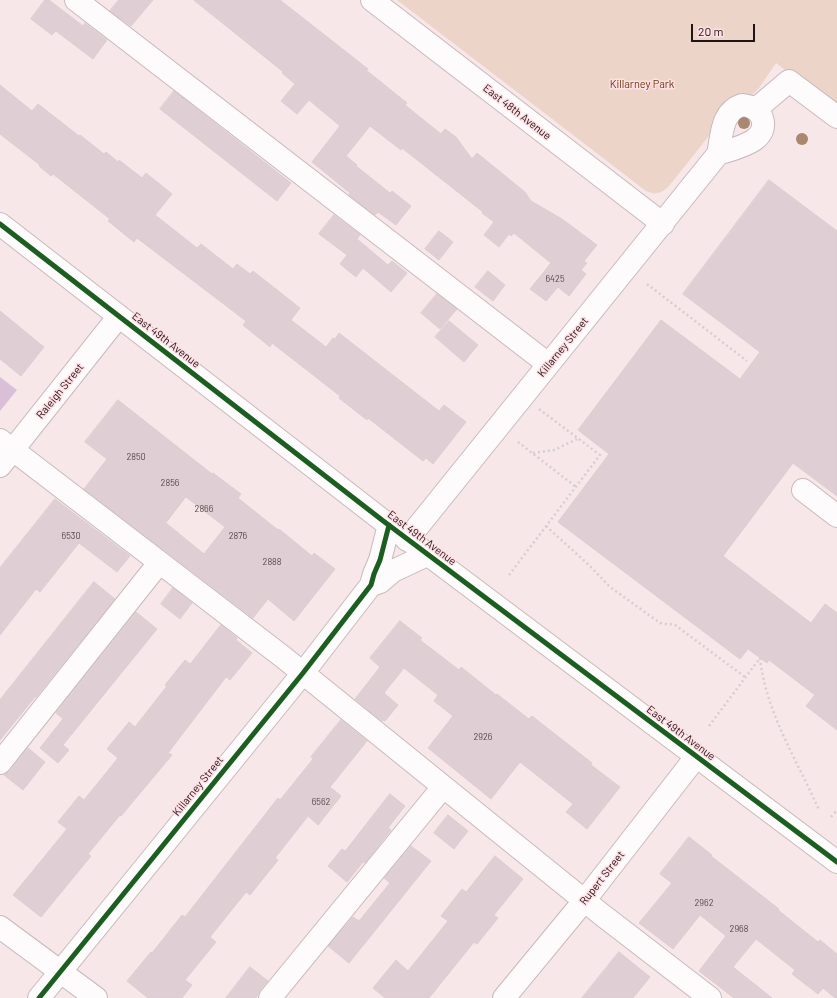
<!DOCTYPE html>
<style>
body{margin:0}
#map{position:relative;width:837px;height:998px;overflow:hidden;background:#f8e7e9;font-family:Barlow,sans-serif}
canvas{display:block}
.scale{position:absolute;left:691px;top:24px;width:64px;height:18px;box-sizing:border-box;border:2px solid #211416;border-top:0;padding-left:5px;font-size:12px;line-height:14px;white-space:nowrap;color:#211416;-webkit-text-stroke:3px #ffe0e4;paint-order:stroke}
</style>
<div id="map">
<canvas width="837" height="998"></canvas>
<div class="scale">20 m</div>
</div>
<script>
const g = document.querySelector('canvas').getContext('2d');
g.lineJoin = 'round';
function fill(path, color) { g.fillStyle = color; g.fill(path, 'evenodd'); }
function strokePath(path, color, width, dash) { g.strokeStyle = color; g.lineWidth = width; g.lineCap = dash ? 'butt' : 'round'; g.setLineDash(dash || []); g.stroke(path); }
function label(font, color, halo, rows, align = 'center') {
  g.font = font + ' Barlow,sans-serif'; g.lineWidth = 3; g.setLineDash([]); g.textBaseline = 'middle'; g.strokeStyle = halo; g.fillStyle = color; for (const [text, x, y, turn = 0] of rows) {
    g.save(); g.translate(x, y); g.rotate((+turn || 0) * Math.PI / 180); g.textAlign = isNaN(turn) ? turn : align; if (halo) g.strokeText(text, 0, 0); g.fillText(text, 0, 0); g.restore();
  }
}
fill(new Path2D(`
 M397,0H837V110L776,63L759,88L752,95L732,102L716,127L669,186C661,194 656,195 646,191Z`), '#ecd4c9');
fill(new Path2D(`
 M0,377L17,390L0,411Z`), '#d9c0d8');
const building = new Path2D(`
 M45,0H49L83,26L85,23L107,40L93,59L56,31L52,35L31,19Z
 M119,0H153L131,26L110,11Z
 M194,0H280L368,69L366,70L407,103L405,105L441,134L445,129L456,137L472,159L477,153L525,192L531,201L562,219L597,245L584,261L587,263L581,270L586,274L569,296L558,287L546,301L530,289L551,263L514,233L511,236L509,234L499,247L484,235L494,222L482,213L483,212L402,148L401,150L370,126L346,156L357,165L356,166L390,193L392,191L411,206L396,225L378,212L375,215L349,195L350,193L312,162L340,126L309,100L297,114L281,101L295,84L282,73L283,72Z
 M0,85L32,111L38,104L79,136L80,135L104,154L106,152L118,162L119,160L142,178L146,173L172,194L155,215L197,248L201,244L233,269L237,264L250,274L253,271L300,308L291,320L326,347L333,338L335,339L339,333L439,411L444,405L466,422L433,464L426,458L423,461L368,418L367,420L339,398L340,396L272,343L270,347L243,325L246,321L137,238L134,242L108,221L110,219L53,174L51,176L39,166L40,165L0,134Z
 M174,91L291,183L277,201L160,109Z
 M769,180L837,231V496L793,463L723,556L811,623L825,604L837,613V730L806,706L815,695L769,660L767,663L748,649L740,659L558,522L609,454L578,430L661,320L740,379L760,352L683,294Z
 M334,215L360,235L357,239L388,265L392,261L407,273L391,292L363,268L356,277L340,264L347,255L319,234Z
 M439,231L453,242L439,260L425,249Z
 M488,271L505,285L493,301L475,287Z
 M437,294L457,309L440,329L421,313Z
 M0,311L44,347L21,376L0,359Z
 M449,321L478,345L464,362L435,337Z
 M118,400L212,474L213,473L241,494L238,498L278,530L279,529L312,556L314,553L335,569L294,621L268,599L253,618L84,489L107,459L85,442ZM186,497L225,527L204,554L166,523Z
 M55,499L130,556L117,572L79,543L40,592L36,589L0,635V568Z
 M94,582L115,599L36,697H35L0,740V700Z
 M173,588L192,603L180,619L161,604Z
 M136,612L157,629L63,745L69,750L58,763L40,748L63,719L56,713Z
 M400,621L422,638L420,640L459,670L461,667L496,695L497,694L529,719L532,716L592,763L591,765L620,787L587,829L566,812L573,804L520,762L491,799L428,748L453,716L434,701L438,695L404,668L384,693L398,705L385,721L383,720L382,721L355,699L380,667L370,658Z
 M221,625L237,638L236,640L252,653L230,680L226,677L168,753L172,755L121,816L120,815L88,854L91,856L41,917L13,895L67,829L58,822L79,796L84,800L118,758L107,749L129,722L135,727L167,686L165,685L185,660L190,664Z
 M341,720L367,741L330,787L341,796L318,825L308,816L275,858L278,860L250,895L246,892L210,937L216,942L185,980L192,985L182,998H148L127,981L151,952L152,953L182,915L185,917L278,798L280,800L313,759L311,757Z
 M28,748L45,762L23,790L4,775L10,771Z
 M390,794L405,806L388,828L391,830L365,863L363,862L347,882L328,866L342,849L345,851Z
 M448,815L468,831L454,849L434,833Z
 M689,837L712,855L711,856L779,909L778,910L818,942L820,940L837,954V998H835L823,988L818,994L792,974L795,970L756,939L733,967L772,998H734L699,971L726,936L700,915L673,949L639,923L672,883L660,874Z
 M411,846L431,861L349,963L328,946L353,917L359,921L390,883L384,878Z
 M495,856L523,879L494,915L498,918L477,944L474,942L429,998H385L373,988L396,960L408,971L448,921L441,916L462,889L466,892Z
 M619,952L650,977L633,998H582Z
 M250,967L268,981L260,990L256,998H226Z`);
fill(building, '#dfcfd5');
strokePath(building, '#dbcdd1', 1);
const minor = new Path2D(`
 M76,0L548,364
 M372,0L663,224
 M742,105C751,106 759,109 762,118C770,142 735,148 718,154C722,135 721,112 742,105Z
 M756,109L789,81L837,117
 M0,224L382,520L837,862
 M0,440L283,657L601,914L710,998
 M0,466L119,316
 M803,490L837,516
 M407,540L718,154
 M371,585L380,582L393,571L427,555
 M0,763L159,563
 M0,927L96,998
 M39,998L303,673L371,585L374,574L380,560L389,525
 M270,998L443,787
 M504,998L584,901L696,757`);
strokePath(minor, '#c8b9bb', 24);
strokePath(new Path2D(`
 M647,284L747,361
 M518,442L576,487
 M533,453L554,450L577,439
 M546,526L590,566L610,587L660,623L675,625L745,677
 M509,575L600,455L539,409
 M760,658C766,713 797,760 819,810
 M709,726L760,658
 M831,817L837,810`), '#d3cfd0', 2.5, [2, 3]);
strokePath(minor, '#fefbfc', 22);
strokePath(new Path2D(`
 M0,224L382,520L837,862
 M39,998L303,673L371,585L374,574L380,560L389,525`), '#1b5e20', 5);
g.fillStyle = '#a98771';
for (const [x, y] of [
 [744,123],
 [802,139]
]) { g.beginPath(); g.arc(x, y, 6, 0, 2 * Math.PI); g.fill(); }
label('9px', '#544649', null, [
 ["6425",555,279],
 ["2850",136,457],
 ["2856",170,483],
 ["2866",204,509],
 ["6530",71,536],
 ["2876",238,536],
 ["2888",272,562],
 ["2926",483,737],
 ["6562",321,802],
 ["2962",704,903],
 ["2968",739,929]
]);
label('11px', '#69380e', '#ffe0e4', [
 ["Killarney Park",642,84]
]);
label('11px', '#211416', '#ffe0e4', [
 ["East 48th Avenue",517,112,38],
 ["East 49th Avenue",166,340,38],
 ["Killarney Street",563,347,-51],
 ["Raleigh Street",60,391,-51],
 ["East 49th Avenue",422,538,37],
 ["East 49th Avenue",681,733,37],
 ["Killarney Street",198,786,-51],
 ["Rupert Street",602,878,-52]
]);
</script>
